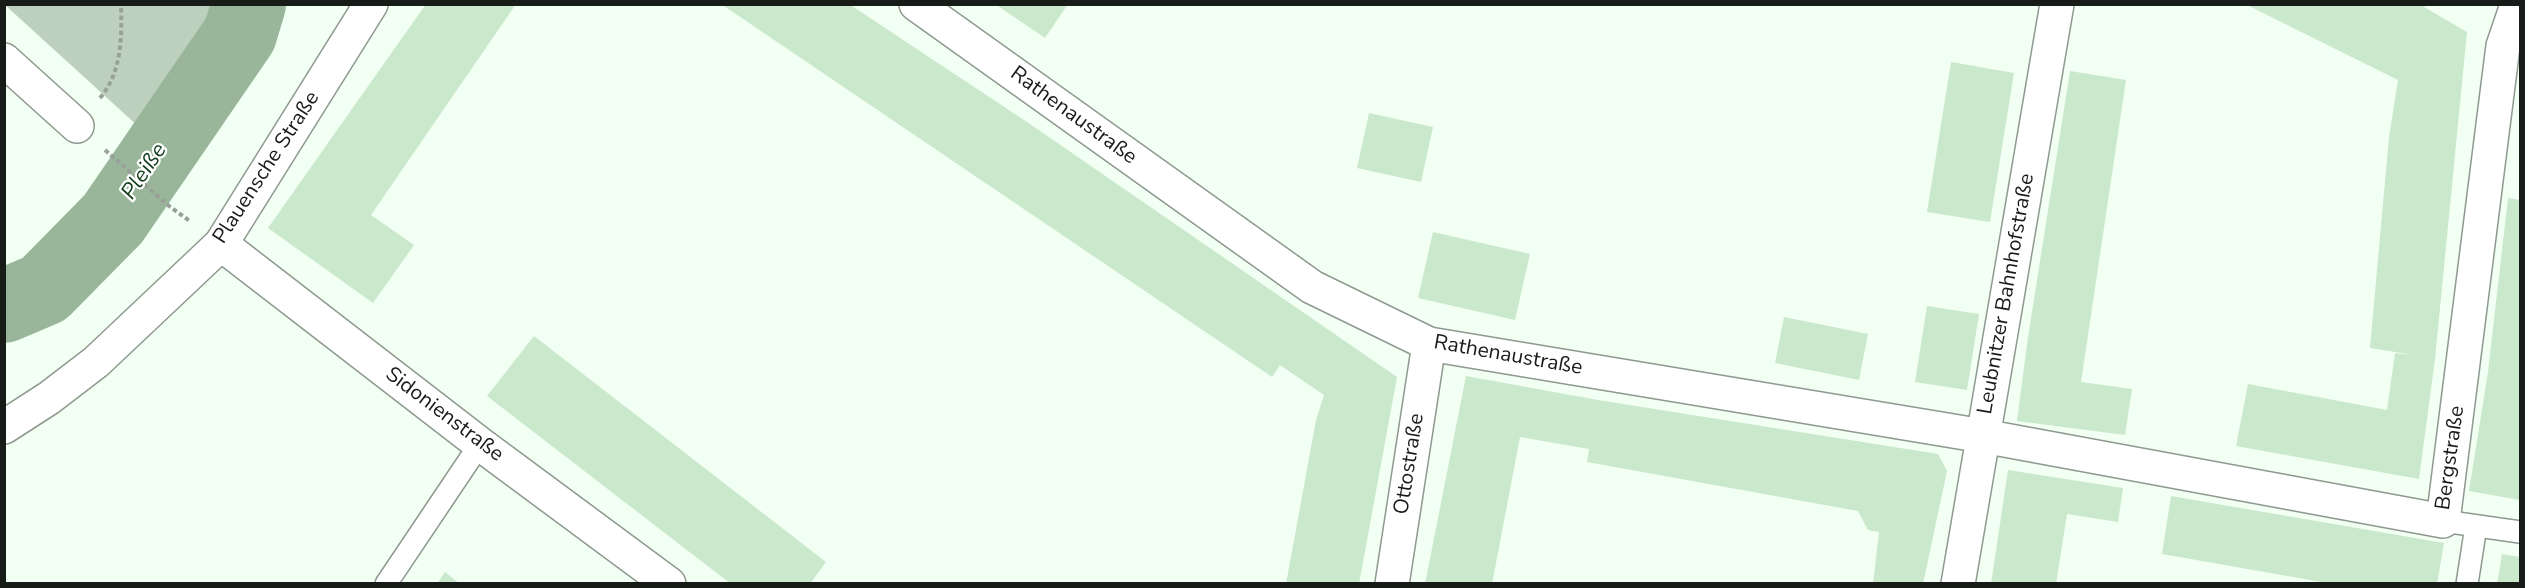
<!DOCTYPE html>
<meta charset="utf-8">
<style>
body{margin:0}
#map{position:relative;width:2525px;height:588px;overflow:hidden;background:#f2fff3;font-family:"Nunito Sans",sans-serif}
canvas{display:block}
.frame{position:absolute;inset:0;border:6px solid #181c18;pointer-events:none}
</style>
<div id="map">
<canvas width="2525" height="588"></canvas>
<div class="frame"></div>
</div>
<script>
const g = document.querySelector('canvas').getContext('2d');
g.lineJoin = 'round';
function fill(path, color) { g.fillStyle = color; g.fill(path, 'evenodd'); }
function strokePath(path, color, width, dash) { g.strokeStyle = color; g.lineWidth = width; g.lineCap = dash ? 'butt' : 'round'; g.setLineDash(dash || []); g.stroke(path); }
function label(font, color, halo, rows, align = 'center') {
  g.font = font + ' "Nunito Sans",sans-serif'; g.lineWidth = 4.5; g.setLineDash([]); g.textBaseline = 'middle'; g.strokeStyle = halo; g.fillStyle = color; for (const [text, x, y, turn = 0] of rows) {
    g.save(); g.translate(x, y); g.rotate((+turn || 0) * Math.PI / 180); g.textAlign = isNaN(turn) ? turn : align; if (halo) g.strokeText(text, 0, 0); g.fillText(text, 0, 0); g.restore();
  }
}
fill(new Path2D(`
 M5,5V4L249,5L240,34L162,148Z`), '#bcd0bd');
strokePath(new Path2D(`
 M4,306L44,289L113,219L240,34L249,4`), '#99b69a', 74);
fill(new Path2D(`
 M426,4H516L371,215L414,245L373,303L268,228Z
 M721,4H849L1030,124L1397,377L1359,584H1286L1316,420L1324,395L1280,365L1272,377Z
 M995,4H1068L1045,38Z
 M2245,4H2419L2467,32L2435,359L2419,479L2236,446L2248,384L2387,410L2395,353L2414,355L2370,348L2389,137L2398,80Z
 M1951,62L2014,73L1990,222L1927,212Z
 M2070,71L2126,80L2081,382L2132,389L2125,435L2017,421L2028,337Z
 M1369,113L1433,127L1421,182L1357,168Z
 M2508,198L2520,200V500L2469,491L2488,372Z
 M1433,232L1530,254L1515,320L1418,298Z
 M1927,306L1979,314L1967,390L1915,382Z
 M1784,317L1868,334L1859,380L1775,363Z
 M534,336L826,562L810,584H731L487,396Z
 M1466,376L1598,400L1938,454L1947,471L1923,584H1873L1879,532L1868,530L1858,511L1587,462L1589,449L1520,437L1492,584H1425Z
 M2008,470L2123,488L2118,522L2067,514L2056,584H1991Z
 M2171,496L2444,543L2437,584H2333L2162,554Z
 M2502,554L2520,557V584H2497Z
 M445,572L460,584H437Z`), '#cae8cc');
const lane = new Path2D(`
 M2443,521L2520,532
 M386,584L480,444
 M2467,584L2476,526`);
const street = new Path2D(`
 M916,4L1312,287L1429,344L1983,436L2443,521L2503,46L2517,5
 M4,60L77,126
 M221,244L480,444L669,584
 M1392,584L1429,344
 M1958,584L2057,4`);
const secondary = new Path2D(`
 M2516,4L2520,6
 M4,427L49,398L96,362L221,244L371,4`);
strokePath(lane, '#8e998f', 24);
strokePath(street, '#8e998f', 36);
strokePath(secondary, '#8e998f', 36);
strokePath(new Path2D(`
 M100,98C122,72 122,37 121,4
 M105,150L169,206L191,222`), '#98a198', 4, [4.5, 3]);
strokePath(lane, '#fff', 21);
strokePath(street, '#fff', 33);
strokePath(secondary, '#fff', 33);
label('21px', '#181c18', '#fff', [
 ["Rathenaustraße",1073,116,36],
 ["Plauensche Straße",267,168,-57],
 ["Leubnitzer Bahnhofstraße",2007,294,-80],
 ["Rathenaustraße",1508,356,10],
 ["Sidonienstraße",444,415,37],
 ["Bergstraße",2451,458,-82],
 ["Ottostraße",1410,464,-81]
]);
label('italic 22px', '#0e3c17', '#fff', [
 ["Pleiße",145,172,-56]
]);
</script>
